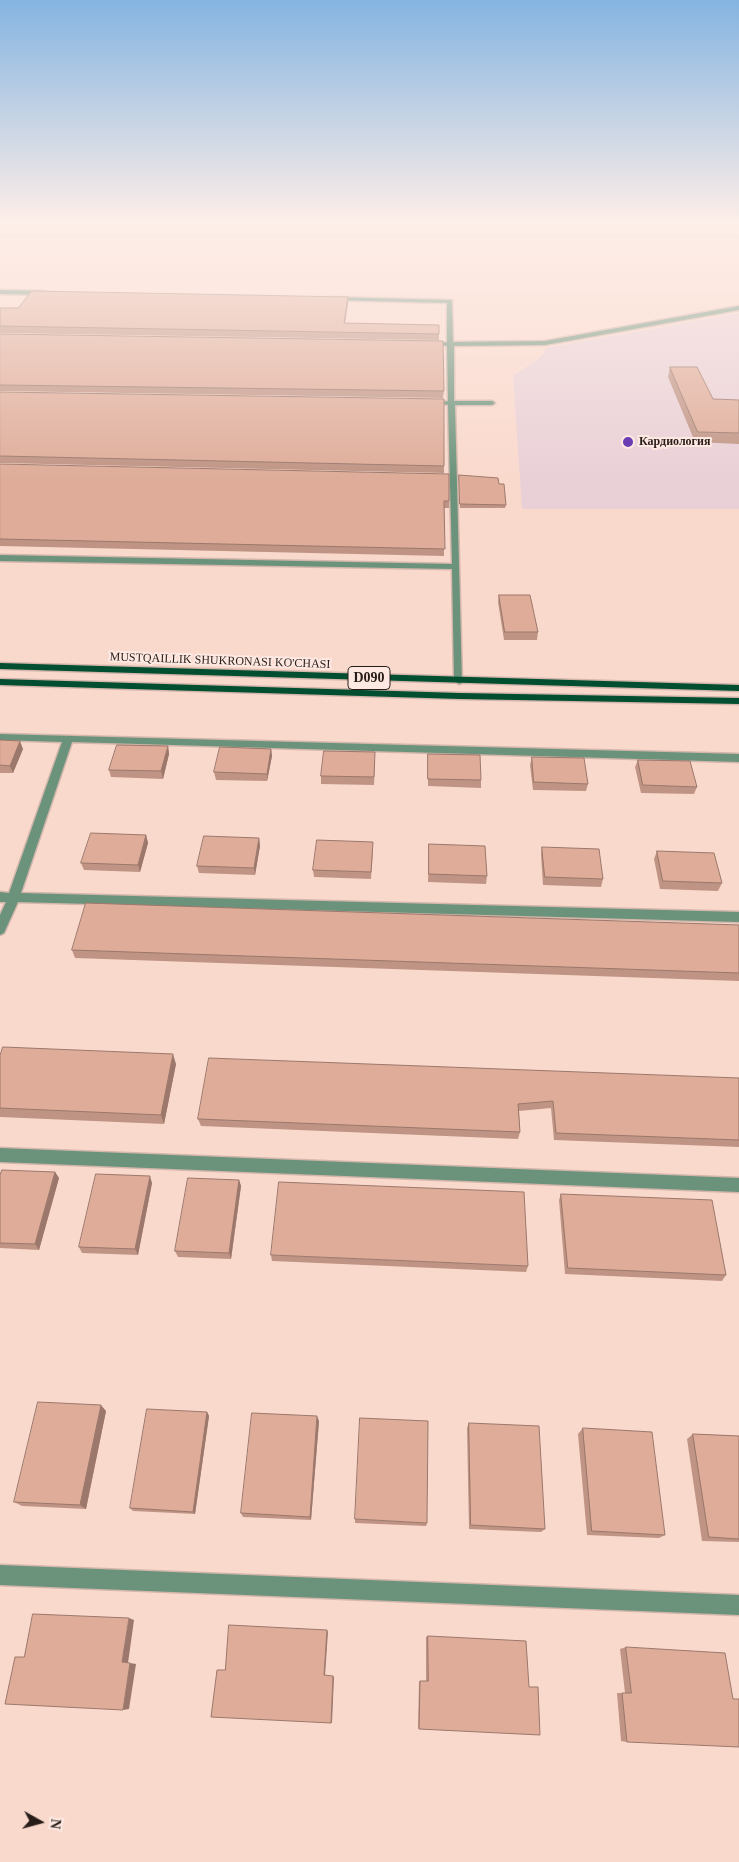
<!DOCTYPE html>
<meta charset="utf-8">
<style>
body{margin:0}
#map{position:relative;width:739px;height:1862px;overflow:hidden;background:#fad9cd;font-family:Georgia,serif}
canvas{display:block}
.north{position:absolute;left:15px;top:1797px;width:50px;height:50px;-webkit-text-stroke:4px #fee9e2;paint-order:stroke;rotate:97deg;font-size:14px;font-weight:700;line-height:20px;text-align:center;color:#281d18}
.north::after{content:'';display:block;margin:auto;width:18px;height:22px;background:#281d18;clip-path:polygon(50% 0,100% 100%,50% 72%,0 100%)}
</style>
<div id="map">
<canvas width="739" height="1862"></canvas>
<div class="north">N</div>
</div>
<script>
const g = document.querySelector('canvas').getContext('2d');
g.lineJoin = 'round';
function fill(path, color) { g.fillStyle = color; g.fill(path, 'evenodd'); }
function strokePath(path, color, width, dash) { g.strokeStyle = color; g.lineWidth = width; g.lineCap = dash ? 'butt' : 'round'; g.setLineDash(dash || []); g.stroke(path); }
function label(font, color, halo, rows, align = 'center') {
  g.font = font + ' Georgia,serif'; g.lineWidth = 4; g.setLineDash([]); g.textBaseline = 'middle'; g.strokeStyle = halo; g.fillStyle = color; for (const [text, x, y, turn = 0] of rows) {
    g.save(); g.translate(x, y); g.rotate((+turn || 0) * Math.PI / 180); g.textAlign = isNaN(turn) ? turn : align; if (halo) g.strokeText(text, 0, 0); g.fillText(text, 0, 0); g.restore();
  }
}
fill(new Path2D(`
 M739,313V509H522L513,376L542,356L546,348Z`), '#e9d0d7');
const minor = new Path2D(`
 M0,290L45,291L48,293L45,295L0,294Z
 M330,297L452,300L453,342L545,341L739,306V310L545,345L454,346V401H492L495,403L492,405H455L462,683L459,684L454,681L452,569L0,561V555L452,564L448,405L439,403L448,401L447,346L439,344L447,342V303L328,300Z
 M0,734L739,754V762L72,742L21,893L739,912V922L18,902L4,933L0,935V915L6,902H0V892L9,893L62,742L0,740Z
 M0,1148L739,1178V1192L0,1162Z
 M0,1565L739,1595V1615L0,1585Z`);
const major = new Path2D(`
 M0,663L739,685V691L0,669Z
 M0,679L460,693L739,698V704L460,699L0,685Z`);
strokePath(minor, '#d4b7ac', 3);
strokePath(major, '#d4b7ac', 3);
fill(minor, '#6b937c');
fill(major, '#024e30');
fill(new Path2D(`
 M348,303L345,323L439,325V340L0,333V308Z
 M0,334L444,391L443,398L0,391Z
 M670,367L713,399L739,400V444L695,442L668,377Z
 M0,392L444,466V473L0,463Z
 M0,464L449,501V508H444V556L0,546Z
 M459,475L499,484L506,505L505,508H460Z
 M499,595L538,632L537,640H504L498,602Z
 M0,740L23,749L13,773H0Z
 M168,746L169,754L163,779L111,777L109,770Z
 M271,749L272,756L267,781L216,780L214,772Z
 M428,754L481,780V788L428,786Z
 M532,757L588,784L586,791L533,790L530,765Z
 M375,760L374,785L321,784V776Z
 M638,760L697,787L694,794L641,793L635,767Z
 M146,835L148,843L140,872L84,870L81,863Z
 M259,838L260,846L255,875L199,873L197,866Z
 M429,844L487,876L486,884L428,882Z
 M542,847L603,879L601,887L543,885L541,855Z
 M373,850L371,879L314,877L313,870Z
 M657,851L722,883L718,891L660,889L654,859Z
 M739,925V981L75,958L72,950Z
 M0,1056L176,1064L164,1124L0,1117Z
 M739,1078V1147L554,1140L551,1108L519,1111L520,1132L518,1139L201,1126L198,1119Z
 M55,1172L59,1178L39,1250L0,1248V1176Z
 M239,1180L241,1186L231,1259L178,1257L175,1251Z
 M152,1183L138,1255L82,1253L79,1247Z
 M561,1194L726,1275L722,1281L565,1274L559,1200Z
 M271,1255L528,1266L526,1272L272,1261Z
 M106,1411L86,1509L22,1506L14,1502Z
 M207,1412L209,1416L195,1514L133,1511L130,1508Z
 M319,1421L311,1520L243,1517L241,1513Z
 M469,1423L545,1529L541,1532L469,1529L467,1428Z
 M583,1428L665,1535L659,1538L587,1535L578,1434Z
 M693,1434L739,1436V1542L702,1541L687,1439Z
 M355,1519L427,1523L426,1526L355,1523Z
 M428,1636L529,1687L419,1729L418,1728L419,1681H426V1637Z
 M626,1647L733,1699L627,1742L621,1741L617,1693H625L620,1649Z`), '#bf9484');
fill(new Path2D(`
 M348,297V303L344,329V323Z
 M20,741L23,749L13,773L10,766Z
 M168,746L169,754L163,779L161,771Z
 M271,749L272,756L267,781V774Z
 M146,835L148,843L140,872L138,865Z
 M259,838L260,846L255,875L254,868Z
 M173,1054L176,1064L164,1124L161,1115Z
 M55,1172L59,1178L39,1250L35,1244Z
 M150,1176L152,1183L138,1255L135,1249Z
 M239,1180L241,1186L231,1259L229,1253Z
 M101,1405L106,1411L86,1509L80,1505Z
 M207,1412L209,1416L195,1514L193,1512Z
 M317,1416L319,1421L311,1520L310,1517Z
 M129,1618L134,1620L128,1663L122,1662Z
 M327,1630L328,1632L325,1676L324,1675Z
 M130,1663L136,1664L129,1709L123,1710Z
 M333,1676L334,1677L332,1723H331Z`), '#9b786b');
const building = new Path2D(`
 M32,291L348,297L344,323L439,325V334L0,326V308H18Z
 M0,334L443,341L444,391L0,385Z
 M670,367H697L713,399L739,400V433L698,432Z
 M0,392L444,399V466L0,456Z
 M0,464L449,474V501H444L445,549L0,539Z
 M459,475L498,478L499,484H504L506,505L460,504Z
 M499,595H530L538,632H505Z
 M0,740L20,741L10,766L0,765Z
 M117,745L168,746L161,771L109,770Z
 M220,747L271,749L267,774L214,772Z
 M324,751L375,752L374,777L321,776Z
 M428,754L480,755L481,780L428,779Z
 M532,757L584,758L588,784L534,782Z
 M638,760L690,761L697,787L643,785Z
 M91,833L146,835L138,865L81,863Z
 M204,836L259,838L254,868L197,866Z
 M317,840L373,842L371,872L313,870Z
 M429,844L485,846L487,876L429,874Z
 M542,847L599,849L603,879L545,877Z
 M657,851L714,853L722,883L663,881Z
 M86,903L739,925V973L72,950Z
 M3,1047L173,1054L161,1115L0,1108V1056Z
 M209,1058L739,1078V1140L556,1133L553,1101L518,1104L520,1132L198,1119Z
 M2,1170L55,1172L35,1244L0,1243V1176Z
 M96,1174L150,1176L135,1249L79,1247Z
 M188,1178L239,1180L229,1253L175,1251Z
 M279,1182L524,1192L528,1266L271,1255Z
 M561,1194L712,1200L726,1275L568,1268Z
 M38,1402L101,1405L80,1505L14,1502Z
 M147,1409L207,1412L193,1512L130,1508Z
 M252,1413L317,1416L310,1517L241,1513Z
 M360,1418L428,1421L427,1523L355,1519Z
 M469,1423L539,1426L545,1529L471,1525Z
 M583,1428L652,1432L665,1535L592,1531Z
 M693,1434L739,1436V1539L709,1537Z
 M33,1614L129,1618L122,1662L130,1663L123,1710L5,1704L15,1657H24Z
 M229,1625L327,1630L324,1675L333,1676L331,1723L211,1717L217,1670H225Z
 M428,1636L526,1641L529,1687H538L540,1735L419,1729L420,1681H428Z
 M626,1647L725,1653L733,1699H739V1747L627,1742L622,1693H631Z`);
fill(building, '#deac99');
strokePath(building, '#9b786b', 1);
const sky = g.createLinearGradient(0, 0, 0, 480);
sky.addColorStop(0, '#85b4e1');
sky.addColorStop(0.46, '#fdeee8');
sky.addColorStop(1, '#fdeee800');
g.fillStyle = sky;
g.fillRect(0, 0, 739, 480);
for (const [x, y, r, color] of [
 [628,442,6,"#6b3cb4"]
]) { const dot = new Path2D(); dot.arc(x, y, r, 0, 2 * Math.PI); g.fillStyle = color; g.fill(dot); strokePath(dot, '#fee9e2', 2); }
label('bold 12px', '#281d18', '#fee9e2', [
 ["Кардиология",639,442]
], 'left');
label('12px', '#281d18', '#fee9e2', [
 ["MUSTQAILLIK SHUKRONASI KO'CHASI",220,661,2]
]);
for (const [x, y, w] of [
 [369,678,42]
]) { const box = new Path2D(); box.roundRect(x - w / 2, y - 11.5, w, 23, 4); g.fillStyle = '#fee9e2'; g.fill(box); strokePath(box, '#281d18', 1); }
label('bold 14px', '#281d18', null, [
 ["D090",369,678]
]);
</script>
